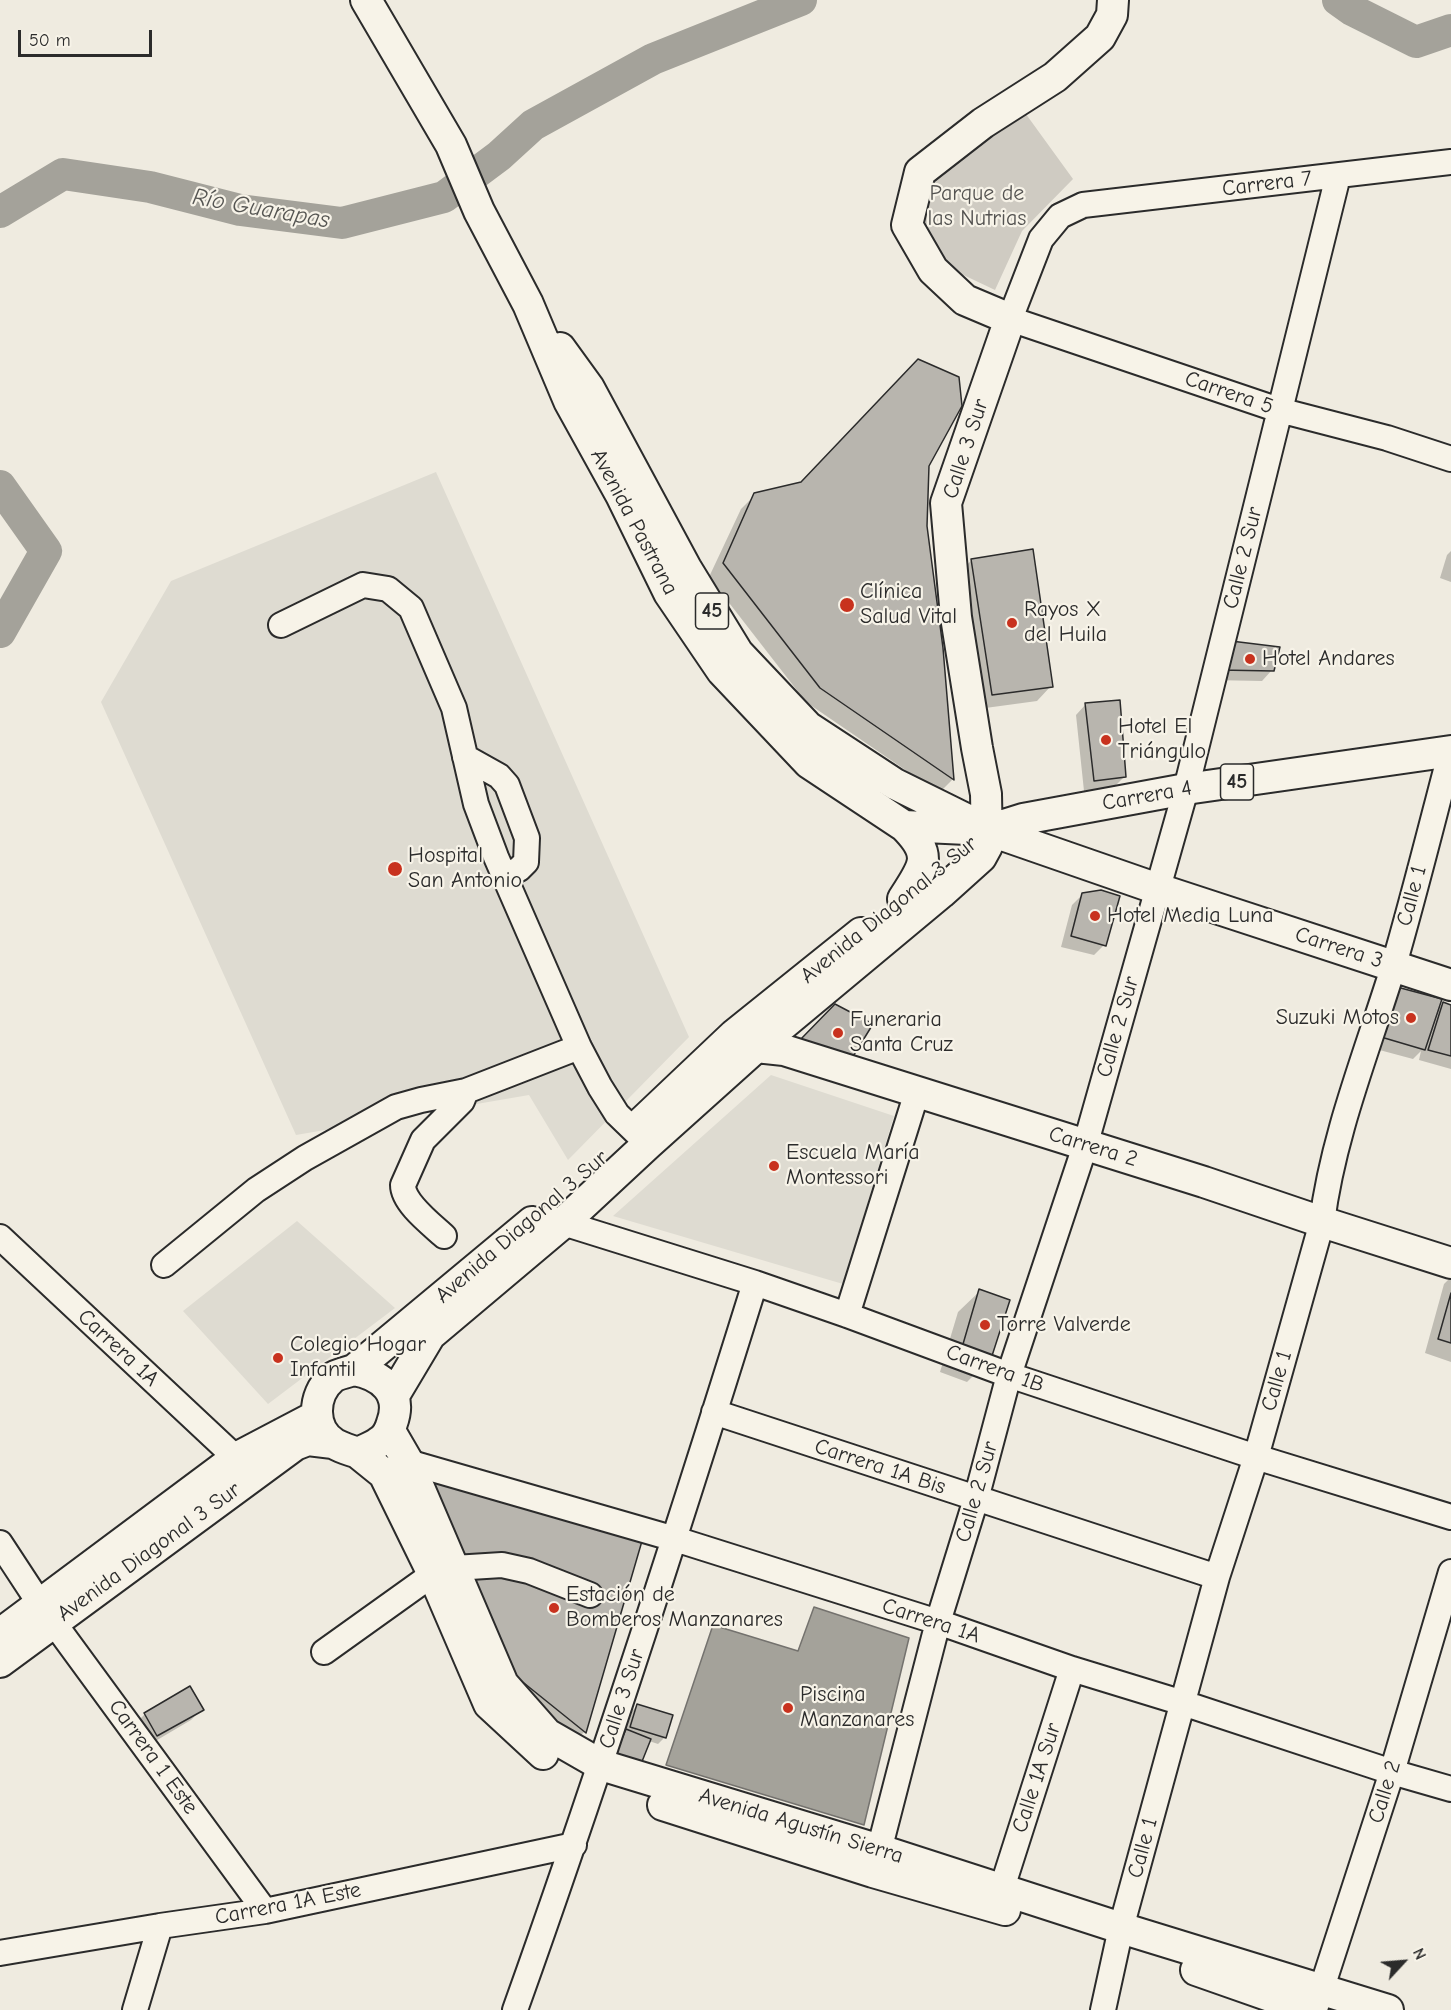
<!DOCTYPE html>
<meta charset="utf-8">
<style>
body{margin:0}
#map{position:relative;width:1451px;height:2010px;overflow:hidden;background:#efebe0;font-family:"Comic Neue",sans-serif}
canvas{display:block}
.north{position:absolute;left:1373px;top:1932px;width:60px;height:60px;-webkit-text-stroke:4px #f7f3e8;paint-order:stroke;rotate:64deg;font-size:16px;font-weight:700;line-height:24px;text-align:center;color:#2b2b2b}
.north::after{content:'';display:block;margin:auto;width:21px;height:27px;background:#2b2b2b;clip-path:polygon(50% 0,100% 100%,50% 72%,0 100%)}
.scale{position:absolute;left:18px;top:30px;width:134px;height:27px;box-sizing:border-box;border:3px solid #2b2b2b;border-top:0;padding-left:8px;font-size:18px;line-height:21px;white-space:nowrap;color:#2b2b2b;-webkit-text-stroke:4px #f7f3e8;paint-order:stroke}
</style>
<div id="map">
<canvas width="1451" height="2010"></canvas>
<div class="north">N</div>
<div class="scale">50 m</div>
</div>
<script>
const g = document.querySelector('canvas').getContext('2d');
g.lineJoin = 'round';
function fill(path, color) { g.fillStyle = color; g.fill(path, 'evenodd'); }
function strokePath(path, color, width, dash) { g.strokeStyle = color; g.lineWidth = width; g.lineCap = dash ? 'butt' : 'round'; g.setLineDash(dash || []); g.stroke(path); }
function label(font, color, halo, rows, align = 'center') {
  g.font = font + ' "Comic Neue",sans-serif'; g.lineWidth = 4.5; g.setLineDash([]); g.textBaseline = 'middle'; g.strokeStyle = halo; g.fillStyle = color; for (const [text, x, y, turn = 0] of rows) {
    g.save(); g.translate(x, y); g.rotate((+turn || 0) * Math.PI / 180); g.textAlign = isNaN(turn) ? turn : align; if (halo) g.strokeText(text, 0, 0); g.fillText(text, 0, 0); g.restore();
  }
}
fill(new Path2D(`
 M436,472L689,1037L568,1160L529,1095L296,1135L101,702L171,581Z
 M771,1075L894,1116L843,1284L613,1216Z
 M297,1221L395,1308L268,1404L183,1311Z`), '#dedbd1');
fill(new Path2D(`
 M1023,110L1073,179L1022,231L995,290L955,271L921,226L929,178Z`), '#cfcbc2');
const water = new Path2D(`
 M814,1607L909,1638L864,1825L666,1765L713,1625L798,1651Z`);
fill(water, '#a4a29a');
strokePath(water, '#74726e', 1.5);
fill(new Path2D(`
 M928,466L925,526L942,648L952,780L939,793L806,702L709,577L741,509L755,495Z
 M1451,551V582L1440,578L1447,555Z
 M972,560L1051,686L1037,701L978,709L957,574Z
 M1221,653L1272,670L1262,681L1210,680Z
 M1086,704L1125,776L1114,787L1084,791L1076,715Z
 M1083,894L1104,945L1094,955L1061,947L1072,905Z
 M1386,999L1436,1011L1443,1004L1451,1006V1069L1419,1060L1421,1051L1413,1059L1372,1048Z
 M1451,1277V1362L1425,1353L1444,1284Z
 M980,1291L988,1361L967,1382L940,1372L958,1312Z
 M432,1481L640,1542L584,1732L571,1746L500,1689Z
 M637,1706L665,1737L658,1744L649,1741L640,1763L611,1760L620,1738L625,1732L631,1712Z
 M202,1709L191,1720L147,1746L135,1724L145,1714Z`), '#0003');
strokePath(new Path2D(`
 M1338,0L1352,10L1416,42L1451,30
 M0,212L63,174L150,187L240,210L342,223L444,197L499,156L533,125L653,59L801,0
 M0,486L46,551L0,632`), '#a4a29a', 32);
const building = new Path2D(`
 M918,359L959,377L962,406L929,466L927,526L943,648L954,780L820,688L723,563L754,493L801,482Z
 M1033,549L1053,687L992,695L971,559Z
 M1231,641L1280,647L1274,671L1219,670Z
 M1120,700L1126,777L1094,781L1085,703Z
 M1101,890L1120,896L1106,946L1071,936L1082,893Z
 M1397,987L1442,999L1425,1050L1381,1037Z
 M1443,1002L1451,1005V1056L1428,1050Z
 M835,1004L873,1024L849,1063L799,1041Z
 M979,1289L1010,1300L990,1362L961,1351Z
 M1451,1293V1343L1438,1339Z
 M432,1479L642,1541L586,1733L514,1675Z
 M190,1686L204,1710L157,1736L144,1713Z
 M637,1704L673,1715L666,1738L630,1727Z
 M626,1729L651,1739L641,1764L616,1753Z`);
fill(building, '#b8b5ae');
strokePath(building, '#2b2b2b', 1.5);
const minor = new Path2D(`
 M1451,162L1083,205L1060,216L1041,239L1010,319L1279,410L1387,438L1451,459
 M281,625L363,585L388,589L411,608L454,708L476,804L496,857L579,1047L600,1087L617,1114L648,1144
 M465,757L499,776L507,785L527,838L526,862L519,869L504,876
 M550,1218L563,1223L755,1283L847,1315L1009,1375L1256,1457L1451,1517
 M444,1236C431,1224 403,1203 403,1185L423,1140L462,1101L466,1091L579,1047
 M0,1237L236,1458
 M164,1265L256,1190L305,1158L396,1107L421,1100L466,1091
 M847,1315L917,1092
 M714,1412L1217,1577
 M408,1462L675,1539L938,1622L1072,1669L1183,1703L1392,1772L1451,1789
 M0,1543L40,1604L265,1911
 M454,1568L502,1565L529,1571L590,1595
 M324,1652L433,1574
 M875,1866L938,1622L976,1499L1009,1375L1085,1146L1186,789L1338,176
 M1002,1888L1072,1669
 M0,1953L160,1926L265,1911L574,1845
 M1316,2006L1392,1772L1451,1572
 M135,2010L160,1926
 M515,2010C601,1770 679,1527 755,1283
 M1103,2010L1121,1928L1217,1577L1256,1457L1322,1222C1333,1135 1367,1052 1393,968C1414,896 1432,823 1451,751`);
const major = new Path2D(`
 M366,0L451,145L479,211L528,304L569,401L621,495L669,593L722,671L809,763L904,826L988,830L1023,819L1186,789L1451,751
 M560,348L589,388L686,568L738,653L808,727L895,784L988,830L1158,889L1451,985
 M903,899C923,867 935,857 904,826
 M745,1041L756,1047L784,1050L1204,1182L1322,1222L1451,1263
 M639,1125L734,1035L861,933
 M354,1370L532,1222
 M354,1370C382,1375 403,1393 392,1423C390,1430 386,1438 379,1442C373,1447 365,1449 358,1453C350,1450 342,1448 335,1444C311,1430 312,1395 332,1378C337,1374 348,1372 354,1370Z
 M393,1397L430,1335L563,1223L648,1144L756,1047L941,893L981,857L987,846L986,794L977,748L956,617L946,503L1010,319L965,300L933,270L907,225L920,172L983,123L1055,77L1100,37L1112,15L1113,0
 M390,1431L408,1462L503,1684L547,1734L601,1765L880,1850L1121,1928L1388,2010
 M358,1453L384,1474L433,1574L489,1704L543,1754
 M0,1634L236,1458L316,1416
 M0,1662L295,1445L308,1440L333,1443
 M663,1805L873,1872L1005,1910
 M1196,1970L1310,2010`);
strokePath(minor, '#2b2b2b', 28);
strokePath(major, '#2b2b2b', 34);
strokePath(minor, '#f7f3e8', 24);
strokePath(major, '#f7f3e8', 30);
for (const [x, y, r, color] of [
 [847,605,8,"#c8321e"],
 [1012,623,6,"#c8321e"],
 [1250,659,6,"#c8321e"],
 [1106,740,6,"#c8321e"],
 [395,869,8,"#c8321e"],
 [1095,916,6,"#c8321e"],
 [1411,1018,6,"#c8321e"],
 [838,1033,6,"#c8321e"],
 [774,1166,6,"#c8321e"],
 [985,1325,6,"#c8321e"],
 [278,1358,6,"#c8321e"],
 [554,1608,6,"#c8321e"],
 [788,1708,6,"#c8321e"]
]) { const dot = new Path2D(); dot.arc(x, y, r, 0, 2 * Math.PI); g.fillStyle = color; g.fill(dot); strokePath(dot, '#f7f3e8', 2); }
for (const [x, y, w] of [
 [712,611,33],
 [1237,782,33]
]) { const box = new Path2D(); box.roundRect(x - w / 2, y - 18, w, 36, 4.5); g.fillStyle = '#f7f3e8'; g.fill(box); strokePath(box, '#2b2b2b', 1.5); }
label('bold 21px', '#2b2b2b', null, [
 ["45",712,611],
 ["45",1237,782]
]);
label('22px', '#2b2b2b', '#f7f3e8', [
 ["Carrera 7",1267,184,-7],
 ["Carrera 5",1229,393,19],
 ["Calle 3 Sur",966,449,-72],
 ["Avenida Pastrana",634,522,62],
 ["Calle 2 Sur",1243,558,-76],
 ["Carrera 4",1147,796,-10],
 ["Calle 1",1412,896,-75],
 ["Avenida Diagonal 3 Sur",889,910,-39],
 ["Carrera 3",1339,948,18],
 ["Calle 2 Sur",1118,1027,-74],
 ["Carrera 2",1093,1147,17],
 ["Avenida Diagonal 3 Sur",522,1227,-41],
 ["Carrera 1A",118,1348,43],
 ["Carrera 1B",995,1369,20],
 ["Calle 1",1277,1381,-74],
 ["Carrera 1A Bis",880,1467,18],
 ["Calle 2 Sur",977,1492,-74],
 ["Avenida Diagonal 3 Sur",149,1552,-36],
 ["Carrera 1A",931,1621,18],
 ["Calle 3 Sur",622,1699,-72],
 ["Carrera 1 Este",153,1757,54],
 ["Calle 1A Sur",1037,1778,-72],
 ["Calle 2",1385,1792,-73],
 ["Avenida Agustín Sierra",801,1826,17],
 ["Calle 1",1143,1848,-75],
 ["Carrera 1A Este",288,1904,-11]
]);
label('22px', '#545351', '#f7f3e8', [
 ["Parque de",977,194],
 ["las Nutrias",977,219]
]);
label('22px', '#2b2b2b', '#f7f3e8', [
 ["Clínica",860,592],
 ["Salud Vital",860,617],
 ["Rayos X",1024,610],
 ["del Huila",1024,635],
 ["Hotel Andares",1262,659],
 ["Hotel El",1118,727],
 ["Triángulo",1118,752],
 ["Hospital",408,856],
 ["San Antonio",408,881],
 ["Hotel Media Luna",1107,916],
 ["Suzuki Motos",1399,1018,"right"],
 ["Funeraria",850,1020],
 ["Santa Cruz",850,1045],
 ["Escuela María",786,1153],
 ["Montessori",786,1178],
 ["Torre Valverde",997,1325],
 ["Colegio Hogar",290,1345],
 ["Infantil",290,1370],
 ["Estación de",566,1595],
 ["Bomberos Manzanares",566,1620],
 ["Piscina",800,1695],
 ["Manzanares",800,1720]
], 'left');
label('italic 24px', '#555552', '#f7f3e8', [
 ["Río Guarapas",261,209,10]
]);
</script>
